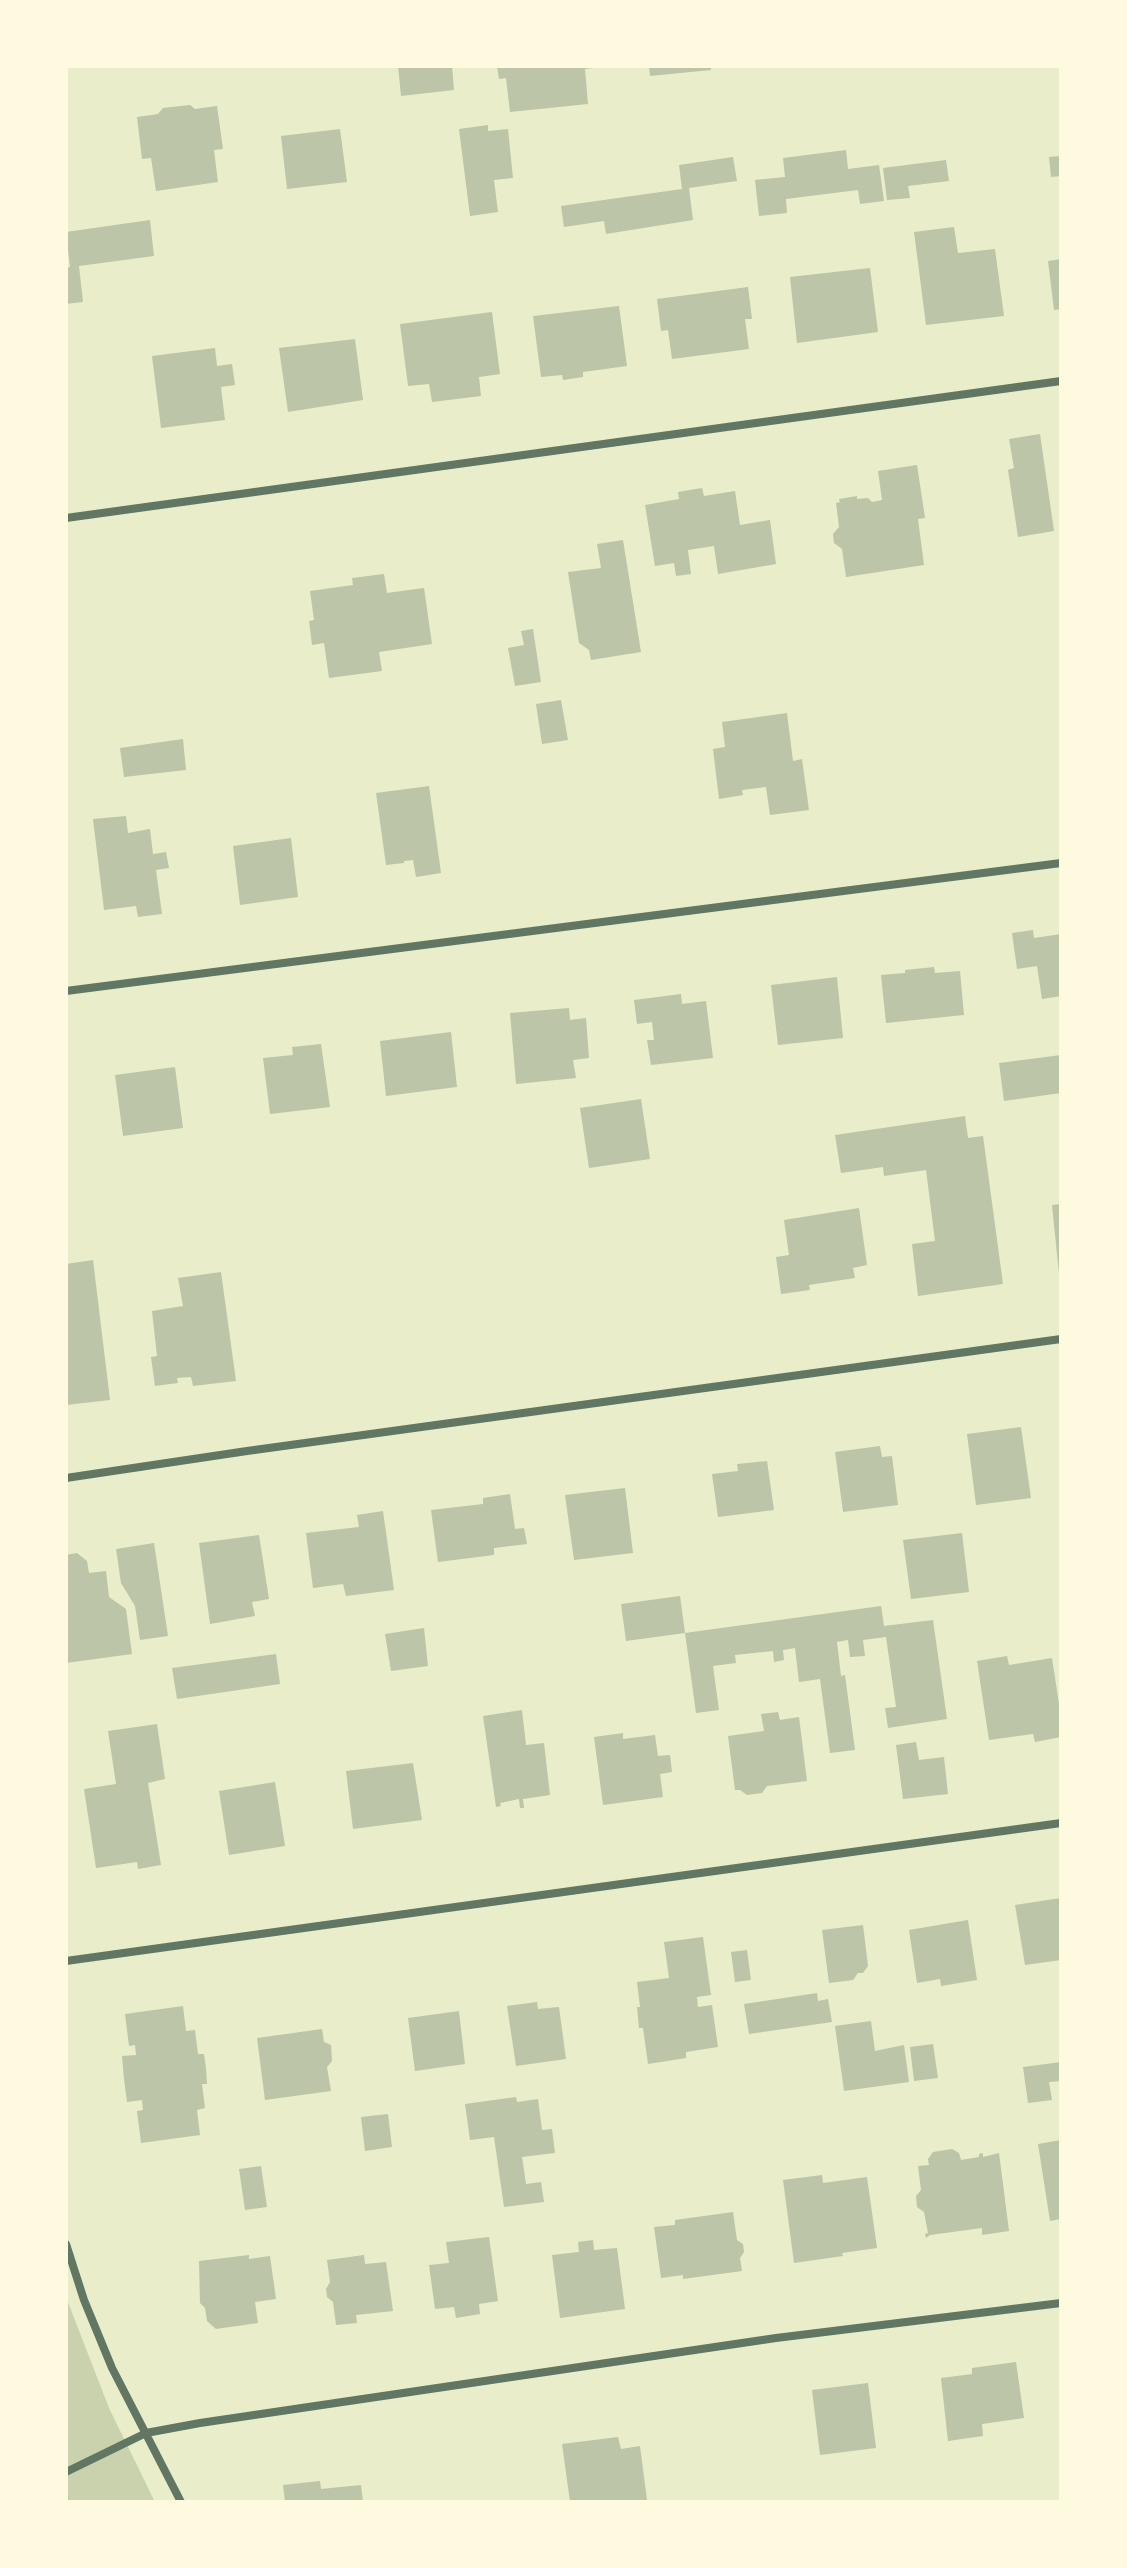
<!DOCTYPE html>
<style>
body{margin:0}
#map{position:relative;width:1127px;height:2568px;overflow:hidden;background:#e9edc9;font-family:Overpass,sans-serif}
canvas{display:block}
.frame{position:absolute;inset:0;border:68px solid #fefae0;pointer-events:none}
</style>
<div id="map">
<canvas width="1127" height="2568"></canvas>
<div class="frame"></div>
</div>
<script>
const g = document.querySelector('canvas').getContext('2d');
g.lineJoin = 'round';
function fill(path, color) { g.fillStyle = color; g.fill(path, 'evenodd'); }
function strokePath(path, color, width, dash) { g.strokeStyle = color; g.lineWidth = width; g.lineCap = dash ? 'butt' : 'round'; g.setLineDash(dash || []); g.stroke(path); }
fill(new Path2D(`
 M66,2297L109,2408L155,2502H66Z`), '#cad2ad');
fill(new Path2D(`
 M398,66H452L454,90L401,96Z
 M497,66H593V68L585,69L588,104L510,112L506,78L499,79Z
 M649,66H711V70L650,76Z
 M190,105L195,109L217,106L223,149L214,150L218,182L156,191L151,158L142,159L137,117L158,114L163,108Z
 M488,125V131L508,129L513,178L494,180L498,212L470,216L459,129Z
 M340,129L347,182L287,189L281,136Z
 M846,150L848,169L879,165L884,201L860,204L858,190L786,199L787,213L759,216L755,180L785,177L783,158Z
 M1061,156V176L1051,177L1049,157Z
 M733,157L737,181L689,188L693,220L606,234L604,221L564,227L561,206L682,189L679,165Z
 M946,160L949,181L908,186L910,198L887,200L883,168Z
 M150,220L154,256L79,266L83,302L66,304V268L70,267L66,232Z
 M954,227L958,253L995,249L1004,316L926,325L914,232Z
 M1061,259V309L1054,310L1048,261Z
 M870,268L878,332L797,343L790,277Z
 M748,287L752,319H745L749,349L672,359L668,330L661,331L657,299Z
 M619,306L627,366L583,372V377L563,380L562,375L541,377L533,316Z
 M492,312L500,374L479,377L481,396L432,402L429,384L408,386L400,324Z
 M355,339L363,400L288,412L279,348Z
 M215,348L217,366L232,364L235,385L221,387L225,420L161,428L152,356Z
 M1040,434L1054,531L1018,537L1008,470L1014,468L1009,439Z
 M917,465L925,518L918,519L924,565L846,577L842,549L834,543L833,534L839,527L836,503L840,502L839,499L857,496V499L868,498L872,502L882,500L878,471Z
 M702,488L704,496L735,491L740,525L770,520L776,564L718,574L714,546L688,550L691,574L676,576L674,563L655,566L645,505L679,499L678,492Z
 M623,540L641,652L591,660L589,650L579,643L568,572L601,568L597,544Z
 M384,574L387,593L424,588L432,644L379,652L382,671L329,678L324,643L312,645L309,621L314,620L310,591L353,585L352,578Z
 M533,629L541,682L515,686L508,648L524,645L521,631Z
 M561,700L568,740L542,744L536,704Z
 M787,713L793,761L802,759L809,810L770,815L766,787L742,790L743,795L719,799L713,749L725,747L722,722Z
 M183,739L186,770L124,777L120,748Z
 M429,786L441,873L416,877L413,860L404,861V863L386,865L376,793Z
 M126,816L128,833L150,829L153,854L166,852L169,868L156,870L162,914L138,917L136,906L104,910L93,819Z
 M291,838L298,897L240,905L233,846Z
 M1033,930L1034,938L1061,934V996L1042,999L1037,966L1017,969L1012,933Z
 M934,967L935,973L960,971L964,1015L886,1023L881,975L905,973V970Z
 M837,977L843,1038L778,1045L771,985Z
 M681,994L682,1004L706,1001L713,1058L651,1065L647,1040H654L652,1022L637,1024L634,1000Z
 M569,1008L570,1020L586,1018L589,1058L573,1060L576,1078L516,1084L510,1013Z
 M451,1032L457,1087L386,1096L380,1041Z
 M321,1044L330,1107L270,1114L263,1058L293,1055L292,1047Z
 M1061,1055V1093L1004,1101L999,1063Z
 M175,1067L183,1128L123,1136L115,1075Z
 M641,1099L650,1159L589,1168L580,1108Z
 M965,1116L968,1138L983,1136L1003,1284L918,1296L912,1244L935,1241L926,1170L884,1176L883,1167L841,1173L835,1135Z
 M1061,1204V1274H1059L1052,1205Z
 M859,1208L867,1265L853,1268L855,1278L809,1285L810,1290L781,1294L776,1257L789,1255L784,1220Z
 M93,1260L110,1400L66,1405V1264Z
 M221,1272L236,1381L193,1386L191,1377L177,1378L178,1383L155,1386L151,1357L157,1356L152,1311L183,1306L178,1278Z
 M1021,1427L1031,1498L976,1505L967,1434Z
 M880,1446L882,1457L892,1456L898,1505L843,1512L835,1452Z
 M767,1461L774,1510L718,1517L712,1474L738,1471L737,1464Z
 M625,1488L633,1553L574,1560L565,1495Z
 M510,1494L515,1529L524,1528L527,1544L494,1548V1555L438,1562L431,1510L483,1504V1498Z
 M383,1511L394,1590L346,1596L343,1584L313,1588L306,1533L359,1527L357,1515Z
 M962,1533L969,1592L911,1599L903,1540Z
 M259,1535L269,1599L252,1602L255,1616L210,1624L199,1543Z
 M154,1543L168,1636L140,1640L135,1606L121,1583L116,1549Z
 M77,1553L87,1561L89,1573L106,1571L109,1597L126,1609L132,1654L66,1663V1555Z
 M680,1596L685,1633L626,1641L621,1604Z
 M881,1606L884,1626L933,1620L947,1719L888,1728L885,1708L896,1707L886,1637L863,1640L865,1656L850,1657L848,1640L837,1642L841,1676L845,1675L855,1750L830,1753L820,1679L799,1682L795,1648L783,1650L784,1660L774,1662L773,1651L735,1655L736,1663L713,1666L719,1710L696,1713L685,1633Z
 M424,1628L428,1666L391,1671L385,1634Z
 M276,1654L280,1684L177,1699L172,1668Z
 M1007,1656L1009,1665L1052,1658L1061,1717V1737L1035,1742L1033,1734L989,1740L977,1661Z
 M522,1710L526,1745L544,1743L550,1795L523,1799L524,1808H520L519,1799L500,1803L501,1806L496,1807L483,1716Z
 M778,1712L780,1720L799,1717L807,1781L767,1786L762,1793L747,1795L740,1790H735L728,1736L764,1731L761,1714Z
 M157,1724L165,1779L148,1783L161,1865L138,1869L137,1862L96,1868L84,1789L116,1784L108,1731Z
 M623,1733V1739L655,1735L658,1756L670,1755L672,1772L660,1774L663,1797L603,1805L594,1737Z
 M916,1742L919,1760L944,1757L948,1794L903,1799L896,1745Z
 M413,1763L422,1820L353,1829L346,1771Z
 M275,1782L285,1846L229,1855L219,1791Z
 M1061,1898V1960L1025,1965L1015,1905Z
 M968,1920L977,1980L941,1986L940,1979L917,1983L909,1930Z
 M863,1925L868,1966L863,1973H858L853,1980L829,1983L822,1930Z
 M703,1937L711,1995L697,1997L698,2007L712,2005L718,2047L686,2052V2058L648,2064L643,2028H639L637,2007H640L637,1982L669,1978L664,1942Z
 M747,1950L751,1980L735,1982L731,1952Z
 M817,1993L818,2001L828,1999L832,2022L749,2034L744,2004Z
 M537,2002L538,2009L559,2007L566,2059L516,2066L507,2006Z
 M183,2006L186,2031L195,2030L198,2054H204L206,2068L207,2084H202L205,2108L197,2110L200,2135L141,2143L137,2111L143,2110L142,2100L127,2102L124,2079L122,2056L136,2055L135,2045L129,2046L125,2014Z
 M459,2011L465,2064L415,2071L408,2018Z
 M871,2021L875,2051L904,2045L909,2082L844,2091L835,2026Z
 M322,2029L324,2042L331,2045L332,2061L327,2067L331,2091L265,2100L257,2038Z
 M933,2044L938,2078L914,2081L910,2047Z
 M1061,2062V2081L1049,2082L1052,2100L1028,2103L1023,2067Z
 M516,2097L517,2102L538,2099L542,2130L552,2129L555,2153L522,2157L526,2184L541,2182L544,2202L504,2207L494,2137L470,2140L465,2104Z
 M388,2114L392,2147L365,2151L361,2117Z
 M1061,2140V2219L1050,2221L1038,2144Z
 M952,2149L959,2153L961,2160L979,2157V2154L983,2153V2157L999,2153L1009,2231L982,2235V2228L930,2235L926,2238L925,2234L928,2233L924,2212L917,2207L916,2196L921,2190L918,2166L929,2165L928,2159L933,2152Z
 M261,2166L267,2207L245,2210L239,2169Z
 M822,2175L823,2183L867,2177L877,2248L842,2253L843,2256L794,2263L783,2180Z
 M733,2212L737,2240L743,2244L744,2252L740,2258L742,2271L683,2279V2275L661,2278L654,2227L675,2225V2220Z
 M489,2237L498,2301L479,2304L480,2314L456,2318L454,2307L435,2309L429,2265L449,2263L446,2242Z
 M593,2240L594,2250L617,2248L625,2309L560,2318L552,2255L579,2252L578,2242Z
 M249,2255V2259L270,2256L276,2299L255,2302L258,2323L216,2329L207,2321L205,2308L200,2303L199,2261Z
 M364,2255L365,2264L386,2262L393,2311L356,2315L357,2323L336,2325L333,2302L327,2297L326,2289L330,2282L327,2260Z
 M1016,2362L1024,2418L982,2424L983,2436L948,2441L941,2378L972,2374V2368Z
 M868,2383L876,2448L820,2455L812,2390Z
 M618,2437L621,2449L640,2446L647,2500L570,2502L562,2444Z
 M320,2481L321,2489L361,2485L363,2502H285L283,2485Z`), '#bcc5a7');
strokePath(new Path2D(`
 M66,518L1061,381
 M66,991L1061,863
 M66,1478L247,1451L1061,1339
 M66,1961L1061,1823
 M66,2244L84,2300L112,2368L181,2502
 M66,2472L146,2433L200,2423L776,2338L1061,2303`), '#617663', 8);
</script>
